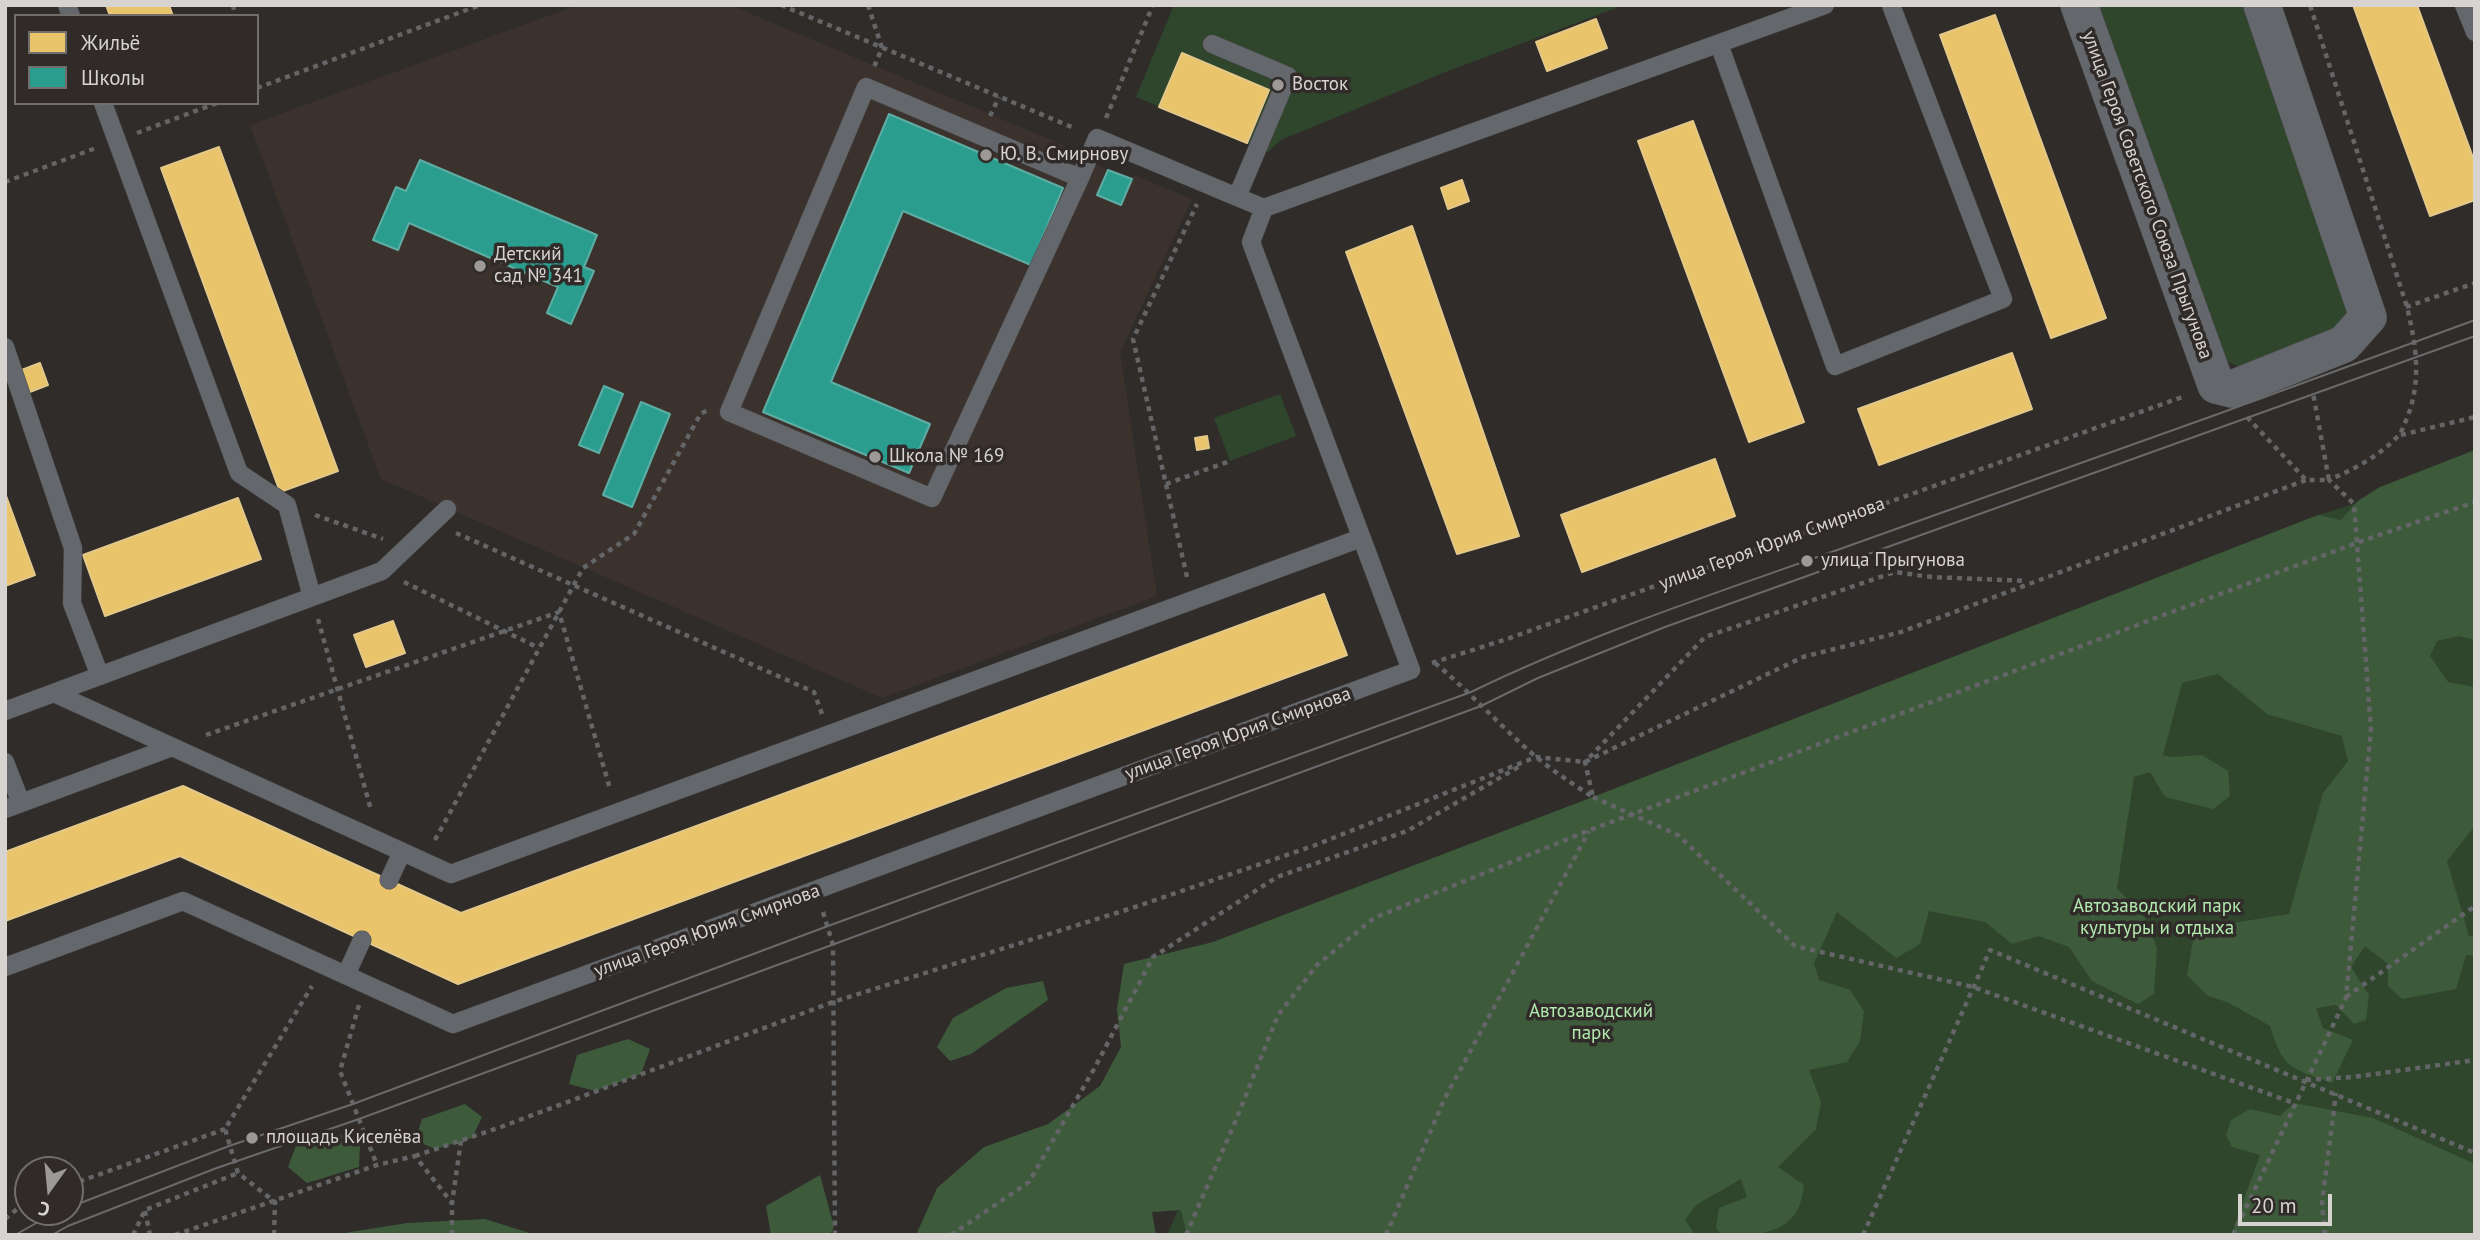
<!DOCTYPE html>
<meta charset="utf-8">
<style>
body{margin:0}
#map{position:relative;width:2480px;height:1240px;overflow:hidden;background:#2f2c2a;font-family:"PT Sans",sans-serif}
canvas{display:block}
.frame{position:absolute;inset:0;border:7px solid #d6d3d1;pointer-events:none}
.legend{position:absolute;left:14px;top:14px;width:245px;height:91px;box-sizing:border-box;background:#302b29;border:2px solid #726e6c;margin:0;padding:9px 12px;list-style:none;font-size:21px;color:#d6d3d1}
.legend li{display:flex;align-items:center;gap:14px;height:35px}
.legend b{width:35px;border:2px solid #726e6c}
.north{position:absolute;left:14px;top:1156px;width:70px;height:70px;box-sizing:border-box;background:#302b29;border:2px solid #726e6c;border-radius:50%;rotate:195deg;font-size:19px;font-weight:700;line-height:28px;text-align:center;color:#d6d3d1}
.north::after{content:'';display:block;margin:auto;width:24px;height:32px;background:#9c9997;clip-path:polygon(50% 0,100% 100%,50% 72%,0 100%)}
.scale{position:absolute;left:2238px;top:1194px;width:94px;height:32px;box-sizing:border-box;border:4px solid #d6d3d1;border-top:0;padding-left:9px;font-size:21px;line-height:24px;white-space:nowrap;color:#d6d3d1;-webkit-text-stroke:5px #302b29;paint-order:stroke}
</style>
<div id="map">
<canvas width="2480" height="1240"></canvas>
<div class="frame"></div>
<ul class="legend">
<li><b style="height:19px;background:#e9c46a"></b>Жильё</li>
<li><b style="height:19px;background:#2a9d8f"></b>Школы</li>
</ul>
<div class="north">С</div>
<div class="scale">20 m</div>
</div>
<script>
const g = document.querySelector('canvas').getContext('2d');
g.lineJoin = 'round';
function fill(path, color) { g.fillStyle = color; g.fill(path, 'evenodd'); }
function strokePath(path, color, width, dash) { g.strokeStyle = color; g.lineWidth = width; g.lineCap = dash ? 'butt' : 'round'; g.setLineDash(dash || []); g.stroke(path); }
function label(font, color, halo, rows, align = 'center') {
  g.font = font + ' "PT Sans",sans-serif'; g.lineWidth = 7; g.setLineDash([]); g.textBaseline = 'middle'; g.strokeStyle = halo; g.fillStyle = color; for (const [text, x, y, turn = 0] of rows) {
    g.save(); g.translate(x, y); g.rotate((+turn || 0) * Math.PI / 180); g.textAlign = isNaN(turn) ? turn : align; if (halo) g.strokeText(text, 0, 0); g.fillText(text, 0, 0); g.restore();
  }
}
fill(new Path2D(`
 M578,5H730L1080,152L1078,157L1108,170L1132,179L1134,175L1192,199L1120,352L1157,596L882,698L381,479L250,125Z`), '#3c322d');
fill(new Path2D(`
 M1174,5H1624L1443,73L1281,140L1268,152L1136,97Z
 M2087,5H2245L2352,300L2338,334L2247,370L2228,362L2213,351Z
 M1280,394L1296,436L1230,461L1214,418Z
 M2475,450V1235H1167L1249,1050L1213,942L1593,797L2318,515L2354,504L2380,487Z`), '#2f462d');
fill(new Path2D(`
 M2475,450V640L2459,636L2437,641L2430,656L2448,682L2475,687V826L2447,861L2469,936H2475V956L2466,955L2456,989L2402,999L2388,986V964L2365,946L2351,967L2369,995L2366,1020L2354,1024L2336,1005L2316,1008L2323,1028L2353,1040L2332,1083C2291,1067 2284,1071 2270,1026L2227,1002L2208,996L2187,975L2195,929L2289,914L2323,793L2348,761L2342,736L2267,714L2218,674L2182,683L2163,755L2172,757L2202,755L2228,771L2230,796L2213,809L2165,797L2150,772L2134,777L2117,888L2145,918L2157,948L2154,994L2138,1004L2092,981L2069,947L2039,936L2012,944L1985,922L1929,911L1920,944L1896,958L1837,912L1814,963L1819,980L1850,990L1864,1011L1860,1041L1847,1062L1809,1070L1821,1102L1816,1129L1778,1167L1804,1185C1799,1235 1763,1235 1722,1235L1716,1228L1719,1208L1747,1197L1741,1179L1696,1205L1685,1220L1695,1235H1187L1181,1210L1152,1212L1156,1235H916L937,1188L984,1147L1048,1124L1100,1086L1121,1047L1117,1009L1124,964L1213,942L1593,797L2318,515L2341,520L2358,501L2380,487Z
 M1043,981L1048,1000L971,1054L950,1061L937,1047L953,1018L1006,988Z
 M628,1039L650,1049L641,1074L595,1091L569,1084L577,1055Z
 M2294,1103L2373,1118L2475,1164V1235H2231L2260,1155L2232,1147L2226,1135L2231,1120L2250,1109L2280,1116Z
 M465,1104L482,1117L472,1138L436,1149L415,1141L422,1119Z
 M342,1135L360,1145L359,1167L307,1183L288,1167L296,1146Z
 M820,1175L834,1227L830,1235H771L766,1206Z
 M485,1219L536,1235H332L407,1223Z`), '#3d5a3b');
const homes = new Path2D(`
 M106,5H169L173,16H110Z
 M2353,5H2417L2475,163V200L2430,216Z
 M1995,15L2106,318L2051,338L1940,35Z
 M1596,19L1607,48L1547,71L1536,42Z
 M1182,53L1269,90L1247,143L1159,107Z
 M1693,121L1804,422L1749,442L1638,141Z
 M219,147L338,471L280,492L161,168Z
 M1462,180L1469,201L1448,209L1441,188Z
 M1412,226L1519,536L1457,554L1346,252Z
 M2012,353L2032,409L1879,465L1858,409Z
 M40,363L48,385L27,393L19,371Z
 M1207,436L1209,448L1197,450L1195,438Z
 M1715,459L1735,516L1582,572L1561,515Z
 M5,493L35,575L5,586Z
 M238,498L261,559L105,616L83,555Z
 M1324,594L1347,655L458,984L180,856L5,921V852L183,786L461,913Z
 M393,621L405,653L366,667L354,635Z`);
fill(homes, '#e9c46a');
strokePath(homes, '#e3c889', 2);
const schools = new Path2D(`
 M889,114L1063,188L1031,265L903,211L831,382L930,424L909,473L763,412Z
 M420,160L597,235L584,267L594,271L571,324L547,313L558,287L409,223L398,250L373,240L396,187L406,191Z
 M1108,170L1132,179L1121,205L1097,195Z
 M604,386L623,394L599,453L579,445Z
 M641,402L670,414L632,507L603,495Z`);
fill(schools, '#2a9d8f');
strokePath(schools, '#5eada3', 2);
const lane = new Path2D(`
 M67,5L71,16
 M2464,5L2475,32
 M1212,44L1288,76L1237,197L1264,208
 M1719,44L1835,366L2003,299L1891,5
 M103,103L239,473L287,505L312,597
 M1080,178L866,87L729,412L932,498L1080,178L1097,138L1237,197
 M5,347L73,548L72,603L100,676
 M54,693L451,874L1361,538
 M5,711L382,571L447,509
 M5,762L21,803
 M5,809L172,747
 M389,880L402,852
 M5,967L183,901L453,1024L1411,670L1251,242L1264,208L1825,5
 M346,975L362,940`);
const street = new Path2D(`
 M2079,5L2216,385L2232,389L2344,344L2368,317L2262,5`);
strokePath(lane, '#494746', 19);
strokePath(street, '#494746', 38);
strokePath(new Path2D(`
 M233,5L235,16
 M781,5L1074,128
 M868,5L882,48L874,67
 M257,88L480,5
 M990,116L999,97
 M1106,118L1153,5
 M137,133L217,103
 M5,182L96,148
 M2406,307L2475,283
 M2247,417L2306,480H2329L2313,393
 M2401,435L2475,417
 M1166,484L1230,461
 M315,515L383,539
 M456,533L814,692L822,714
 M1187,577L1133,339L1197,204
 M404,582L539,648
 M318,619L371,810
 M1432,663L1507,639L2185,396
 M1435,663C1470,692 1500,726 1535,756C1553,771 1573,784 1593,797L1585,762L1705,637L1895,572L1932,577L2027,581
 M206,735L559,612L610,789
 M1593,797L1678,835L1795,946L1973,987L2294,1103
 M435,840L583,568L634,534L701,413L707,411
 M823,912L833,945L835,1235
 M2346,997L2475,906
 M359,1005L340,1071L377,1165
 M2306,1080L2353,1077L2475,1060
 M415,1156L501,1127L833,1002L1129,909L1313,846L1536,757L1585,762L1803,657L1901,632L2306,480
 M70,1185L225,1129
 M145,1211L150,1235
 M5,1219L28,1200
 M133,1235L145,1210L238,1173
 M175,1235L377,1165L415,1156L452,1203
 M274,1235L275,1202L238,1173L225,1129L312,986
 M452,1235V1203L461,1141
 M951,1235L1029,1182L1094,1069L1153,957L1277,877L1407,831L1522,765
 M1186,1235L1236,1120L1278,1015L1317,965L1374,918L1590,830L2359,542L2475,502
 M1386,1235L1444,1100L1589,831
 M1863,1235L1990,950L2475,1153
 M2233,1235L2346,998L2371,729L2354,504L2329,480C2354,469 2378,457 2397,437C2402,433 2404,425 2407,418C2422,380 2416,345 2407,307L2310,5
 M2325,1235L2322,1203L2336,1093`), '#646567', 4.5, [5, 5]);
strokePath(lane, '#64686c', 18);
strokePath(street, '#64686c', 37);
strokePath(new Path2D(`
 M70,1207L229,1146L353,1104L828,926L1471,692C1603,628 1744,584 1882,534C2080,464 2278,393 2475,320
 M15,1235L56,1212
 M52,1235L68,1226L214,1169L359,1119L1481,706L1538,678L1665,627L2475,336`), '#6a6a6c', 2);
for (const [x, y, r, color] of [
 [1278,85,7,"#9c9997"],
 [986,155,7,"#9c9997"],
 [480,266,7,"#9c9997"],
 [875,457,7,"#9c9997"],
 [1807,561,7,"#9c9997"],
 [252,1138,7,"#9c9997"]
]) { const dot = new Path2D(); dot.arc(x, y, r, 0, 2 * Math.PI); g.fillStyle = color; g.fill(dot); strokePath(dot, '#302b29', 2.5); }
label('19px', '#d6d3d1', '#302b29', [
 ["Восток",1292,85],
 ["Ю. В. Смирнову",1000,155],
 ["Детский",494,255],
 ["сад № 341",494,277],
 ["Школа № 169",889,457],
 ["улица Прыгунова",1821,561],
 ["площадь Киселёва",266,1138]
], 'left');
label('19px', '#d6d3d1', '#302b29', [
 ["улица Героя Советского Союза Прыгунова",2147,195,70],
 ["улица Героя Юрия Смирнова",1772,544,-20],
 ["улица Героя Юрия Смирнова",1238,734,-20],
 ["улица Героя Юрия Смирнова",707,931,-20]
]);
label('19px', '#b1e9ae', '#302b29', [
 ["Автозаводский парк",2157,907],
 ["культуры и отдыха",2157,929],
 ["Автозаводский",1591,1012],
 ["парк",1591,1034]
]);
</script>
